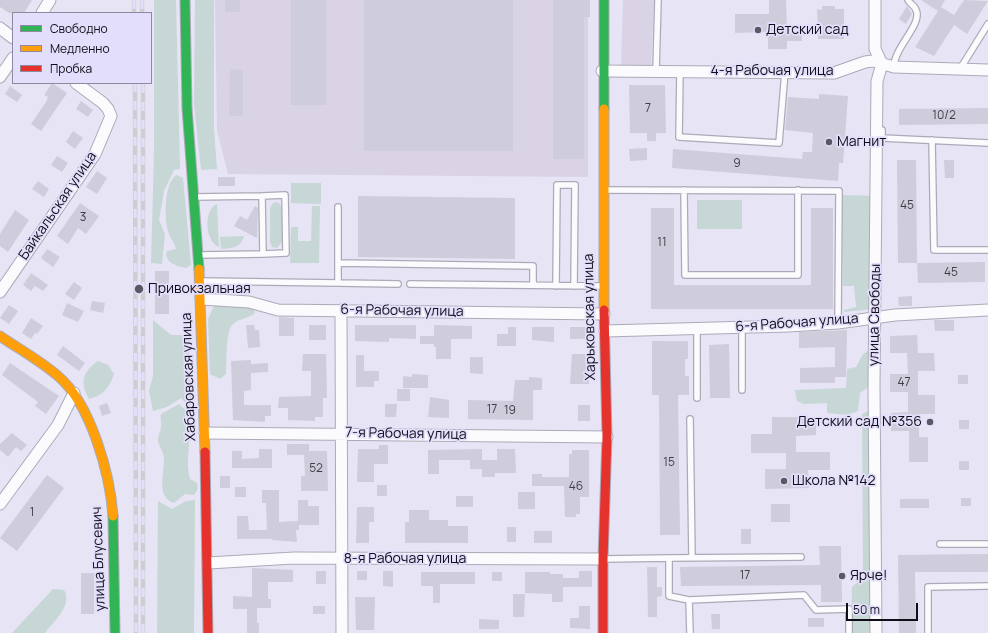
<!DOCTYPE html>
<meta charset="utf-8">
<style>
body{margin:0}
#map{position:relative;width:988px;height:633px;overflow:hidden;background:#e7e4f5;font-family:Manrope,sans-serif}
canvas{display:block}
.legend{position:absolute;left:12px;top:12px;width:140px;height:72px;box-sizing:border-box;background:#e3defb;border:1px solid #8e8aa0;margin:0;padding:5px 7px;list-style:none;font-size:12px;color:#0f0d17}
.legend li{display:flex;align-items:center;gap:8px;height:20px}
.legend b{width:20px;border:1px solid #8e8aa0}
.scale{position:absolute;left:846px;top:603px;width:72px;height:18px;box-sizing:border-box;border:2px solid #0f0d17;border-top:0;padding-left:5px;font-size:12px;line-height:14px;white-space:nowrap;color:#0f0d17;-webkit-text-stroke:3px #e3defb;paint-order:stroke}
</style>
<div id="map">
<canvas width="988" height="633"></canvas>
<ul class="legend">
<li><b style="height:5px;background:#30b455"></b>Свободно</li>
<li><b style="height:5px;background:#ff9f0a"></b>Медленно</li>
<li><b style="height:5px;background:#e5322d"></b>Пробка</li>
</ul>
<div class="scale">50 m</div>
</div>
<script>
const g = document.querySelector('canvas').getContext('2d');
g.lineJoin = 'round';
function fill(path, color) { g.fillStyle = color; g.fill(path, 'evenodd'); }
function strokePath(path, color, width, dash) { g.strokeStyle = color; g.lineWidth = width; g.lineCap = dash ? 'butt' : 'round'; g.setLineDash(dash || []); g.stroke(path); }
function label(font, color, halo, rows, align = 'center') {
  g.font = font + ' Manrope,sans-serif'; g.lineWidth = 3.5; g.setLineDash([]); g.textBaseline = 'middle'; g.strokeStyle = halo; g.fillStyle = color; for (const [text, x, y, turn = 0] of rows) {
    g.save(); g.translate(x, y); g.rotate((+turn || 0) * Math.PI / 180); g.textAlign = isNaN(turn) ? turn : align; if (halo) g.strokeText(text, 0, 0); g.fillText(text, 0, 0); g.restore();
  }
}
fill(new Path2D(`
 M215,0H588V177L228,174L217,130Z
 M623,0H654L651,67L621,66Z`), '#dad3e5');
fill(new Path2D(`
 M154,0H176L180,169L174,170L164,191L159,220L165,234L162,264L151,263L154,152Z
 M195,0H214V129L217,169L201,170L194,104Z
 M177,175L183,178L191,265L186,268C177,266 167,264 166,254L167,251L176,249C174,242 170,238 168,231C164,219 164,181 177,175Z
 M291,183H321V204L291,203Z
 M842,195L875,196L874,309L844,312V310L856,307L854,286H843Z
 M697,200H742V229H697Z
 M274,202L279,203L282,208V242L277,248L272,247L270,242V208Z
 M217,204L219,247C205,242 203,210 217,204Z
 M312,206H320L319,263H290L291,227H298V241H311Z
 M244,236C241,248 232,248 221,249L220,237Z
 M245,303L253,306L255,313C248,319 240,318 233,324C225,330 227,363 226,374L220,379L210,374L208,319L214,306Z
 M153,320L171,335H188L192,410L181,398L167,407L153,411L149,391L153,376Z
 M869,350L871,385L860,393L858,411C843,417 842,414 827,413V403L804,404L797,401L795,390L846,388L847,369L856,367L863,354Z
 M98,361L108,365L114,374C109,388 104,395 89,399C80,383 82,372 98,361Z
 M179,404L186,411L185,421L189,427C191,444 185,463 190,479L197,483C199,489 197,491 194,495L185,494L174,503C156,497 164,474 164,459C164,453 160,447 158,442C157,436 161,432 161,427C162,422 160,419 161,414Z
 M871,410L870,573H863L862,414Z
 M195,500L194,633H157L158,501L172,509L186,501Z
 M867,578L870,582L871,633H851L852,587L861,579Z
 M53,589L64,590C73,605 54,621 45,633H12Z`), '#c6d7d5');
fill(new Path2D(`
 M0,0H32L24,13H9L0,7Z
 M225,0H240V12H225Z
 M291,0H326V105H291Z
 M364,0H513V151H364Z
 M553,0H590V17H584V159H553Z
 M769,0H786L787,31H802V41H787V49H768V32L735,33V14H769Z
 M921,0H945L941,7L954,15L964,0L988,1L967,34L954,25L934,56L915,47L938,11Z
 M822,6H835V9H844V39H818L817,9L822,10Z
 M907,6L912,14L906,24L899,19Z
 M230,69L243,70V116H229Z
 M52,83L67,93L41,131L31,124L46,102L48,97L44,95Z
 M629,85H665L666,133H656V141H647V133H630Z
 M10,86L22,95L17,102L5,94Z
 M819,94L848,96L843,163H839L838,181L672,168L673,149L802,159L803,152H812L813,133L785,130L788,97L819,99Z
 M81,101L93,110L88,117L76,109Z
 M988,108V124L899,125V109Z
 M73,131L83,138L75,149L66,142Z
 M647,148V160L630,161L629,149Z
 M57,156L68,163L62,172L51,165Z
 M897,160H916L917,263H898Z
 M944,160H954V178H945Z
 M97,171L107,178L97,194L86,187Z
 M218,177H235V186H218Z
 M38,181L49,189L44,197L32,189Z
 M358,196L515,198V259L358,257Z
 M80,203L99,216L86,234L78,228L68,244L57,236Z
 M255,206L258,208L257,238L234,226L240,216L247,220Z
 M651,208H674V285H811V208H833V309H651Z
 M15,210L29,220L8,252L0,246V234Z
 M47,249L60,257L53,267L41,258Z
 M985,262V282L918,283L917,263Z
 M155,271H169V314H155Z
 M31,273L48,285L43,291L35,286L31,291L23,285Z
 M74,282L82,288L74,300L65,294Z
 M912,296V306H899L898,297Z
 M92,301L105,303L103,313L90,310Z
 M67,303L84,311L78,322L62,315Z
 M9,305L18,311L9,324L0,318Z
 M279,317L294,318V336H279Z
 M31,318L43,326L37,334L35,333L31,339L22,333Z
 M934,320H954V331H935Z
 M246,325H254L255,330H259L260,347L248,348Z
 M309,325H326V340H309Z
 M355,325H416V339L389,338V342L355,341Z
 M434,325L472,326V339H451V359H436V347H434V344H420V336H434Z
 M508,327H516V346H497V334H508Z
 M532,327H554V342L532,340Z
 M570,327H591V339H570Z
 M847,330L846,377H835V383H800V368L835,367V347L799,348V332Z
 M917,335L918,353H934L935,371H918V395H935V414H919V437H928V462H909V431H891V413L908,412V392H890V374H908L907,353H890V336Z
 M652,341H688V359H685V376H689V395H678L680,535H660L659,395H652Z
 M729,344L730,398H710L709,345Z
 M63,346L85,363L79,371L57,355Z
 M303,354H326L327,398H323V417H315V421L288,420V408H278L279,397L311,396V371H302Z
 M572,354H590L589,384H570Z
 M356,355H364V371H379V381H374V387H356Z
 M470,357H483V374L470,373Z
 M251,360V364L268,363V372L251,373V390L244,391V405H271V416H265V422L233,420L231,361Z
 M10,363L59,396L46,414L35,406L38,402L2,375Z
 M412,374L428,375V388H403V376L412,377Z
 M958,375H968V384H958Z
 M529,377L542,378V390H533V420L468,419V400L513,401L515,380H529Z
 M397,389H410V401H397Z
 M430,397L449,400V418L428,417Z
 M107,403L111,413L102,416L99,406Z
 M385,404H397L396,417H385Z
 M578,405H590V421H578Z
 M772,417H816V435L796,436V452H830V470H808L809,488L765,489V469H786V453H751V434H772Z
 M959,420H969V429H959Z
 M12,433L27,445L21,451L16,447L8,457L0,450V444Z
 M287,444H309V451H327L328,491H301V476H305L304,455H287Z
 M379,445H388V464H374V482H357L358,449H379Z
 M259,449H272V468H232V451H242V459L259,458Z
 M482,449V460H497V449H515L516,473H495V477H482V469H470V460H439V474H428V450Z
 M572,450H589V497H580V514H576V517H565L564,486H532V474H542V477H569V454H572Z
 M959,461H969V470H959Z
 M47,475L64,488L17,551L0,538Z
 M220,476H230V488H220Z
 M377,485H387V496H377Z
 M235,487H246V497H235Z
 M262,490H279V522L298,521V500H308V506H319V525H299V530H296L297,542L272,540V539H237V516H248L249,530H267L266,503H262Z
 M518,492H535V509H518Z
 M456,496H473V507H456Z
 M961,498H971V506H961Z
 M900,499H929V508H900Z
 M771,504H790V522H771Z
 M357,507H374V522H369V543H356Z
 M409,510H429V520H448V526H468V543H405V522H409Z
 M507,527H516V542H507Z
 M741,529H751V544H741Z
 M534,531H552V543H534Z
 M819,546H841L842,602H821V585L681,586L680,567L820,565Z
 M988,554V572H915L916,633H899L898,555Z
 M647,567H657V587H662V596L657,597V617H648Z
 M252,568L293,570V582H268V599H271V608H257V623H259V633H247V609H233V596L252,597Z
 M316,571H326V584H316Z
 M357,571H367V580H357Z
 M383,571H393V587L383,586Z
 M579,571H592V587H563V602H552V594L525,593V572H550V574H563V578H579Z
 M421,572H475V584H440V603H433V586H421Z
 M492,572H502V581H492Z
 M81,573H94V614H81Z
 M513,594H525L524,617H513Z
 M355,597H375L374,630H356Z
 M313,606H325V614H313Z
 M579,606H590V629L570,628V618H579Z
 M711,614H720V629H712Z
 M808,618H824V627H808Z
 M479,619L499,620V629H479Z`), '#cfccdc');
const lane = new Path2D(`
 M894,67C894,47 923,24 916,10C915,6 910,4 908,0
 M960,69L988,24
 M656,71L658,0
 M680,71L679,137L779,143L785,72
 M882,130V138L988,143
 M932,140L934,250H988
 M605,190L839,191L838,323
 M684,190L685,275H798V190
 M262,196L285,195L286,253L263,254
 M195,197L262,196L263,254L198,255
 M338,263V207
 M200,281L338,283
 M398,284L338,283V263L533,266V285
 M410,284L602,286
 M556,286L557,185H575L574,286
 M742,390V327
 M697,398V328
 M690,419L692,558
 M940,544H988
 M669,558L801,557
 M604,559L669,558V596L689,600L804,595L816,610L849,609V633
 M689,600L690,633
 M928,633V587L988,586`);
const street = new Path2D(`
 M875,0V49L882,64L877,81L874,385L876,633
 M42,13L50,0
 M0,28L13,38
 M602,71L834,73L865,62L873,61L894,67L988,70
 M0,77L13,58
 M0,292L95,154L111,116L108,109L103,103L76,83
 M201,299L249,302L278,310L604,314
 M341,310L342,633
 M605,331L788,326L838,323L895,315L988,310
 M205,433L607,437
 M0,504L58,425L74,393
 M208,563L294,558L603,559`);
const fast = new Path2D(`
 M185,0L187,108L199,269
 M604,109V0
 M113,516L115,633`);
const slow = new Path2D(`
 M604,109V310
 M199,269L205,452
 M0,336C19,349 41,361 58,376C91,404 110,474 113,516`);
const jam = new Path2D(`
 M205,452L208,633
 M603,633V559L607,437L604,310`);
strokePath(lane, '#acaab7', 8);
strokePath(street, '#acaab7', 13);
strokePath(fast, '#acaab7', 11);
strokePath(slow, '#acaab7', 11);
strokePath(jam, '#acaab7', 11);
strokePath(lane, '#fbfbfe', 5.5);
strokePath(street, '#fbfbfe', 11);
strokePath(fast, '#30b455', 9);
strokePath(slow, '#ff9f0a', 9);
strokePath(jam, '#e5322d', 9);
const rail = new Path2D(`
 M134,0V13
 M142,0V13
 M135,83L136,633
 M143,633V83`);
strokePath(rail, '#ceced2', 4.5);
strokePath(rail, '#e3defb', 3, [9]);
for (const [x, y, r, color] of [
 [758,30,4,"#5b5865"],
 [829,142,4,"#5b5865"],
 [139,289,5,"#5b5865"],
 [930,422,4,"#5b5865"],
 [784,481,4,"#5b5865"],
 [842,576,4,"#5b5865"]
]) { const dot = new Path2D(); dot.arc(x, y, r, 0, 2 * Math.PI); g.fillStyle = color; g.fill(dot); strokePath(dot, '#e3defb', 1.5); }
label('12px', '#3f3d48', null, [
 ["7",648,109],
 ["10/2",944,116],
 ["9",737,164],
 ["45",907,206],
 ["3",83,218],
 ["11",662,243],
 ["45",951,273],
 ["47",904,383],
 ["17",492,410],
 ["19",510,411],
 ["15",669,463],
 ["52",316,469],
 ["46",576,487],
 ["1",32,513],
 ["17",745,576]
]);
label('14px', '#0f0d17', '#e3defb', [
 ["Детский сад",766,30],
 ["Магнит",837,142],
 ["Привокзальная",148,289],
 ["Детский сад №356",922,422,"right"],
 ["Школа №142",792,481],
 ["Ярче!",850,576]
], 'left');
label('14px', '#0f0d17', '#e3defb', [
 ["4-я Рабочая улица",772,71],
 ["Байкальская улица",58,206,-56],
 ["6-я Рабочая улица",402,311,1],
 ["улица Свободы",875,315,-89],
 ["Харьковская улица",590,317,-91],
 ["6-я Рабочая улица",797,323,-4],
 ["Хабаровская улица",189,377,-92],
 ["7-я Рабочая улица",406,434,1],
 ["улица Блусевич",99,559,-92],
 ["8-я Рабочая улица",405,559]
]);
</script>
